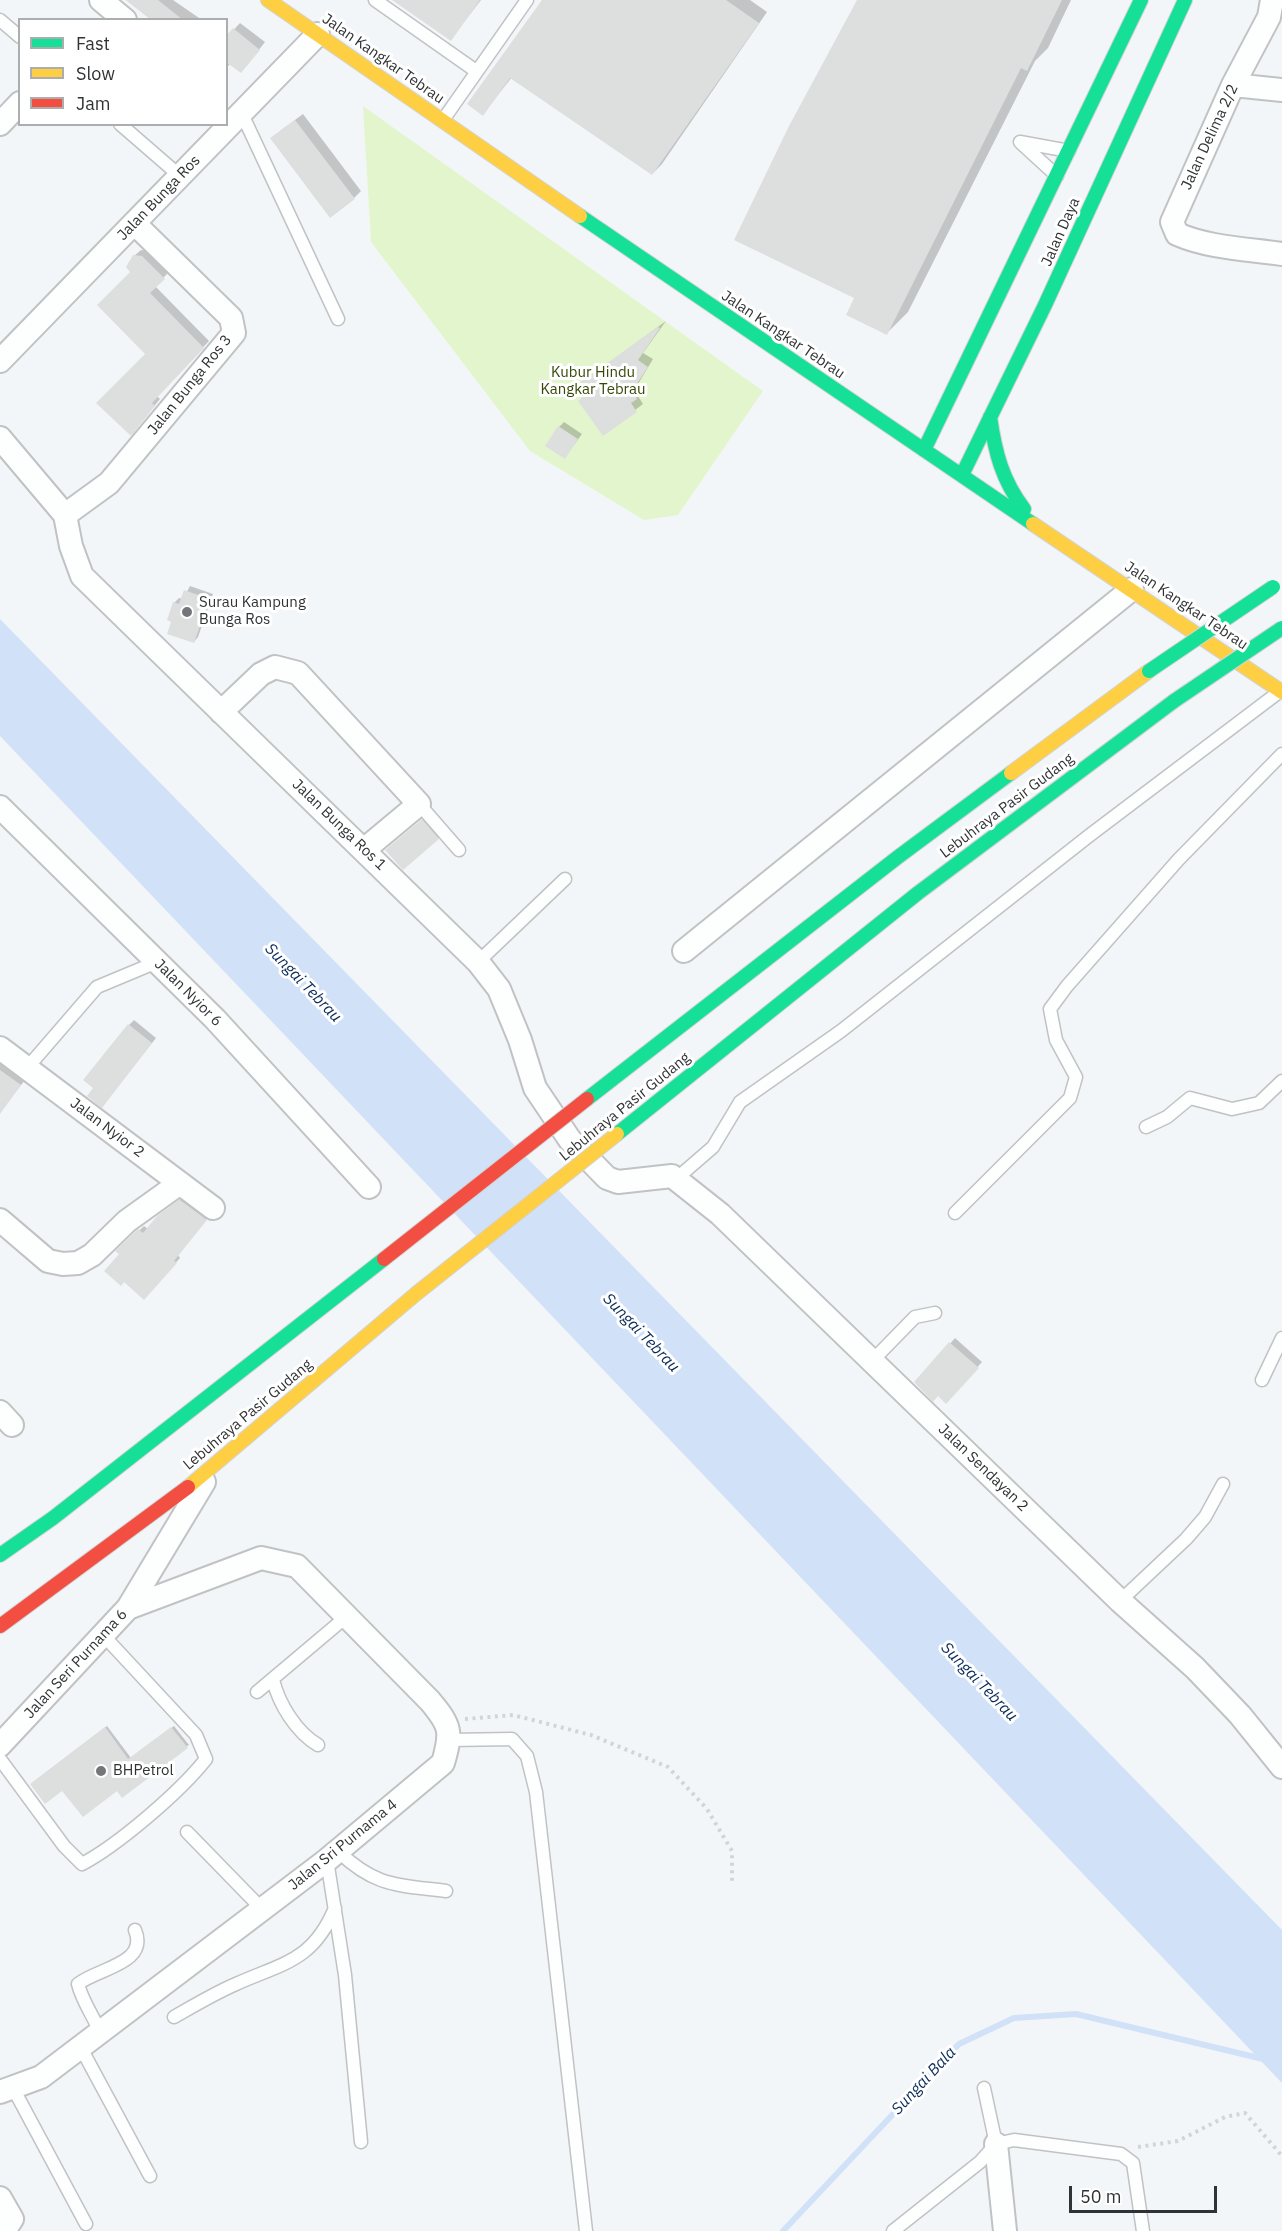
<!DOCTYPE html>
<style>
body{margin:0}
#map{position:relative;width:1282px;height:2231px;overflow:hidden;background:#f3f6f8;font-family:"IBM Plex Sans",sans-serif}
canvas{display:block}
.legend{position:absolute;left:18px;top:18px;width:210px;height:108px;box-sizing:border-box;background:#fff;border:2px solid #acadae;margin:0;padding:8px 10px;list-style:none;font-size:18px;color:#303234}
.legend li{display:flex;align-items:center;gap:12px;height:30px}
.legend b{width:30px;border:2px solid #acadae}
.scale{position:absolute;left:1069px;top:2186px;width:148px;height:27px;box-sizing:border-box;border:3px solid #303234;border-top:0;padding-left:8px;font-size:18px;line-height:21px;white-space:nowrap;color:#303234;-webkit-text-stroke:4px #fff;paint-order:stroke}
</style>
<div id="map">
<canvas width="1282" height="2231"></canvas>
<ul class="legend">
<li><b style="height:8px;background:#16e098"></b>Fast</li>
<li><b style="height:8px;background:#ffcf43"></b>Slow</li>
<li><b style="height:8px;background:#f24e42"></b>Jam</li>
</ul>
<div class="scale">50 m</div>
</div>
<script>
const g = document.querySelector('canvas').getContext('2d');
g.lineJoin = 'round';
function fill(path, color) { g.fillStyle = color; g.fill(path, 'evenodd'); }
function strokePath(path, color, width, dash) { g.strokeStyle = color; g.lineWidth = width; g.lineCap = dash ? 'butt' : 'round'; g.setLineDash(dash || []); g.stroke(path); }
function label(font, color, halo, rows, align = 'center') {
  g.font = font + ' "IBM Plex Sans",sans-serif'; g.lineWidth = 6; g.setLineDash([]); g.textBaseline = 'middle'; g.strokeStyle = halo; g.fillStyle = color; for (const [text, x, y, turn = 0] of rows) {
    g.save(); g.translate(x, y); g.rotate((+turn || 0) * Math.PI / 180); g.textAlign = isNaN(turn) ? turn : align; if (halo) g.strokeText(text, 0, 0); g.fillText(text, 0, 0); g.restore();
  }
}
fill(new Path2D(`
 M363,106L763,391L678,515L644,520L530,451L371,242Z`), '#e3f5cd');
fill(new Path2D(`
 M0,619L1282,1930V2083L0,736Z`), '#d1e1f7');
fill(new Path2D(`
 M126,0H173L202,20H152Z
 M395,0H481L451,39Z
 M542,0H750L767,12L662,164L652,174L512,77L483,114Z
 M858,0H1071L1048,48L1035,61L908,312L887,333L856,297Z
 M240,23L265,42L247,65L231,63L226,68V38Z
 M303,114L361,191L354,198L280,131Z
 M141,250L149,251L169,272L155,286L209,341L157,396L160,399L136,428L147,354L132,272L134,256Z
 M666,321L643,353L653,359L638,384L643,391L638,396L643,404L604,434L577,386Z
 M564,422L582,434L565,457L559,427Z
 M190,586L213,594L198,637L194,642L173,621L174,603L179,598L183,599Z
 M427,816L442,834L438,838L392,845Z
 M134,1020L156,1038L106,1101L129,1025Z
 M0,1062L25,1080L0,1112Z
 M185,1196L210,1214L178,1255L180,1258L149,1293L121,1254L122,1247L144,1226L148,1229L163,1212Z
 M955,1338L982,1362L951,1397L938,1395L916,1382Z
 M107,1726L131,1758L174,1726L189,1745L117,1789H63L33,1782Z`), '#0003');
strokePath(new Path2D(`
 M783,2231L959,2044L1014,2018L1076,2014L1263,2059`), '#d1e1f7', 6);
fill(new Path2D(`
 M126,0H158L183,20H151Z
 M392,0H480L451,41Z
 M542,0H726L759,23L652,175L510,78L483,116L467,104Z
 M857,0H1062L1027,71L1021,68L887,335L846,315L854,298L734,240L789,126Z
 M233,28L260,50L241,73L226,62V36Z
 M295,120L355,199L330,218L270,138Z
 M133,255L142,256L165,279L150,293L204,348L152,403L155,406L131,436L96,403L145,354L97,305L130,272L126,267Z
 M658,327L660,328L638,360L648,367L632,391L637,399L631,403L637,412L603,436L578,401L583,397L575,386Z
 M558,426L578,439L565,459L545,446Z
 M184,590L209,599L194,643L167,634L171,622L167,620L173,602L179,604Z
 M422,819L439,839L403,870L385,850Z
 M128,1024L152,1043L102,1108L87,1096L93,1088L83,1080Z
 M0,1070L21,1085L0,1114Z
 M180,1200L207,1220L174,1261L177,1263L144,1300L124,1282L121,1286L104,1271L119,1254L115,1251L136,1231L138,1229L143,1233L157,1216Z
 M949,1342L979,1368L946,1404L938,1396L933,1402L914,1382Z
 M105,1727L128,1759L171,1727L188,1748L122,1798L117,1791L83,1817L62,1791L45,1804L30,1784Z`), '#dddede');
const lane = new Path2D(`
 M375,0L476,71
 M0,20L20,37
 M242,114L338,319
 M443,120L527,0
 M120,124L180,176
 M1020,142L1069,151
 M1021,143L1057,176
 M419,804L459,850
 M478,962L565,879
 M27,1068L97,987L157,962
 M1146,1127L1167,1117L1190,1098L1232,1109L1259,1103L1282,1081
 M676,1179L713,1147L740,1102L841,1031L1090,835L1279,692
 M955,1213L1070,1098L1076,1077L1056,1040L1050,1009L1067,986L1179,859L1282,754
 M872,1361L915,1317L935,1313
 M1262,1380L1282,1338
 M1120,1601L1186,1539L1205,1517L1223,1484
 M273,1680C279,1704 296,1732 318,1745
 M257,1692L346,1617
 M450,1740L512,1739L527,1756L536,1792L586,2231
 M0,1759L64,1846L82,1864C118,1845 180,1792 206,1759L196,1735L104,1636
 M187,1832L261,1908
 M338,1851C375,1887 398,1885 446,1891
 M327,1860L345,1975L361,2142
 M174,2017C195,2005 215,1993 236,1984C283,1963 313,1961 335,1908
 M101,2034C94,2017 82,2001 78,1984C98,1968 149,1964 135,1930
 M81,2048L150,2176
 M13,2088L86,2224
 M984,2088L996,2144
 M893,2231L980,2162L996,2144L1014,2140L1121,2154L1133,2163L1143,2231`);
const street = new Path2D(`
 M101,0L125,20
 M1272,0L1269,17L1233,85L1172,222L1177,234C1209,248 1248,249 1282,254
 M1233,85L1282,90
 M0,124L20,103
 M0,361L318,34
 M0,438L65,515L71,546L82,576L478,962L499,989L520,1040L535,1088L570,1140L607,1178L618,1182L672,1176L720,1214L1120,1601L1195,1668L1240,1715L1282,1767
 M65,515L109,483L234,333L231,318L134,223
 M221,712L261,674L275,667L298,673L419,804L365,849
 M0,807L215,1019L369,1187
 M684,951L1132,589
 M0,1048L213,1208
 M0,1220L48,1261L63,1264L78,1263L92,1255L127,1221L180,1183
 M0,1412L12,1425
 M128,1608L204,1482
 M0,1745L128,1608L261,1558L297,1566L430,1701C451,1726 452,1732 443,1763L327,1860L41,2077L0,2092
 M996,2144L1005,2231
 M0,2198L12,2219L4,2231`);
const fast = new Path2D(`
 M580,216L1033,524
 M990,417C995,452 1002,480 1024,509
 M924,450L1141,0
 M962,475L1045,305L1185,0
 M587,1099L898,857L1011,773
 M617,1134L918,893L1174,701
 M0,1555L53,1518L384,1259`);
const slow = new Path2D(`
 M268,0L580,216
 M1033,524L1282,692
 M1011,773L1149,671
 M188,1487L417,1293`);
const jam = new Path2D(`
 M0,1626L188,1487`);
strokePath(lane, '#c0c2c4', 15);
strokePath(street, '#c0c2c4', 26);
strokePath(fast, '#d2d3d4', 16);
strokePath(slow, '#d2d3d4', 16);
strokePath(jam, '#d2d3d4', 16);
strokePath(new Path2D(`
 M465,1719L513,1715L591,1735L668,1767L707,1809L732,1851V1883
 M1138,2147L1178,2141L1225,2117L1245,2113L1282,2156`), '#d3d4d6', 4, [3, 4.5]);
strokePath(lane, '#fdfefe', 12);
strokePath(street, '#fdfefe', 22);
strokePath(fast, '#16e098', 14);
strokePath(slow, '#ffcf43', 14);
strokePath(jam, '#f24e42', 14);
const fastBridge = new Path2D(`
 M1149,671L1273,587
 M1174,701L1282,628`);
const slowBridge = new Path2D(`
 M417,1293L617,1134`);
const jamBridge = new Path2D(`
 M384,1259L587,1099`);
strokePath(fastBridge, '#d2d3d4', 16, []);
strokePath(slowBridge, '#d2d3d4', 16, []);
strokePath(jamBridge, '#d2d3d4', 16, []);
strokePath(fastBridge, '#16e098', 14);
strokePath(slowBridge, '#ffcf43', 14);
strokePath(jamBridge, '#f24e42', 14);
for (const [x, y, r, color] of [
 [187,612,6,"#747779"],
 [101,1771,6,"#747779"]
]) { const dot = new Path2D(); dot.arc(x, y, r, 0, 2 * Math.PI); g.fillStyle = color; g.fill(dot); strokePath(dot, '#fff', 2); }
label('15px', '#303234', '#fff', [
 ["Jalan Kangkar Tebrau",383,59,35],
 ["Jalan Delima 2/2",1210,137,-65],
 ["Jalan Bunga Ros",159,198,-46],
 ["Jalan Daya",1061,232,-66],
 ["Jalan Kangkar Tebrau",783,335,34],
 ["Jalan Bunga Ros 3",190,385,-51],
 ["Jalan Kangkar Tebrau",1186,606,34],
 ["Lebuhraya Pasir Gudang",1007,806,-37],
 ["Jalan Bunga Ros 1",339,825,44],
 ["Jalan Nyior 6",188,993,45],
 ["Lebuhraya Pasir Gudang",625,1107,-39],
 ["Jalan Nyior 2",107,1128,37],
 ["Lebuhraya Pasir Gudang",248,1415,-40],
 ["Jalan Sendayan 2",983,1468,44],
 ["Jalan Seri Purnama 6",76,1664,-47],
 ["Jalan Sri Purnama 4",343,1845,-39]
]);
label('15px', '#354807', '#fff', [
 ["Kubur Hindu",593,373],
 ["Kangkar Tebrau",593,390]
]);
label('15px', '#303234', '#fff', [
 ["Surau Kampung",199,603],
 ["Bunga Ros",199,620],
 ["BHPetrol",113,1771]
], 'left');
label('italic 16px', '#0a2c59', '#fff', [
 ["Sungai Tebrau",303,983,46],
 ["Sungai Tebrau",641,1333,46],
 ["Sungai Tebrau",979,1682,46],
 ["Sungai Bala",924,2081,-47]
]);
</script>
